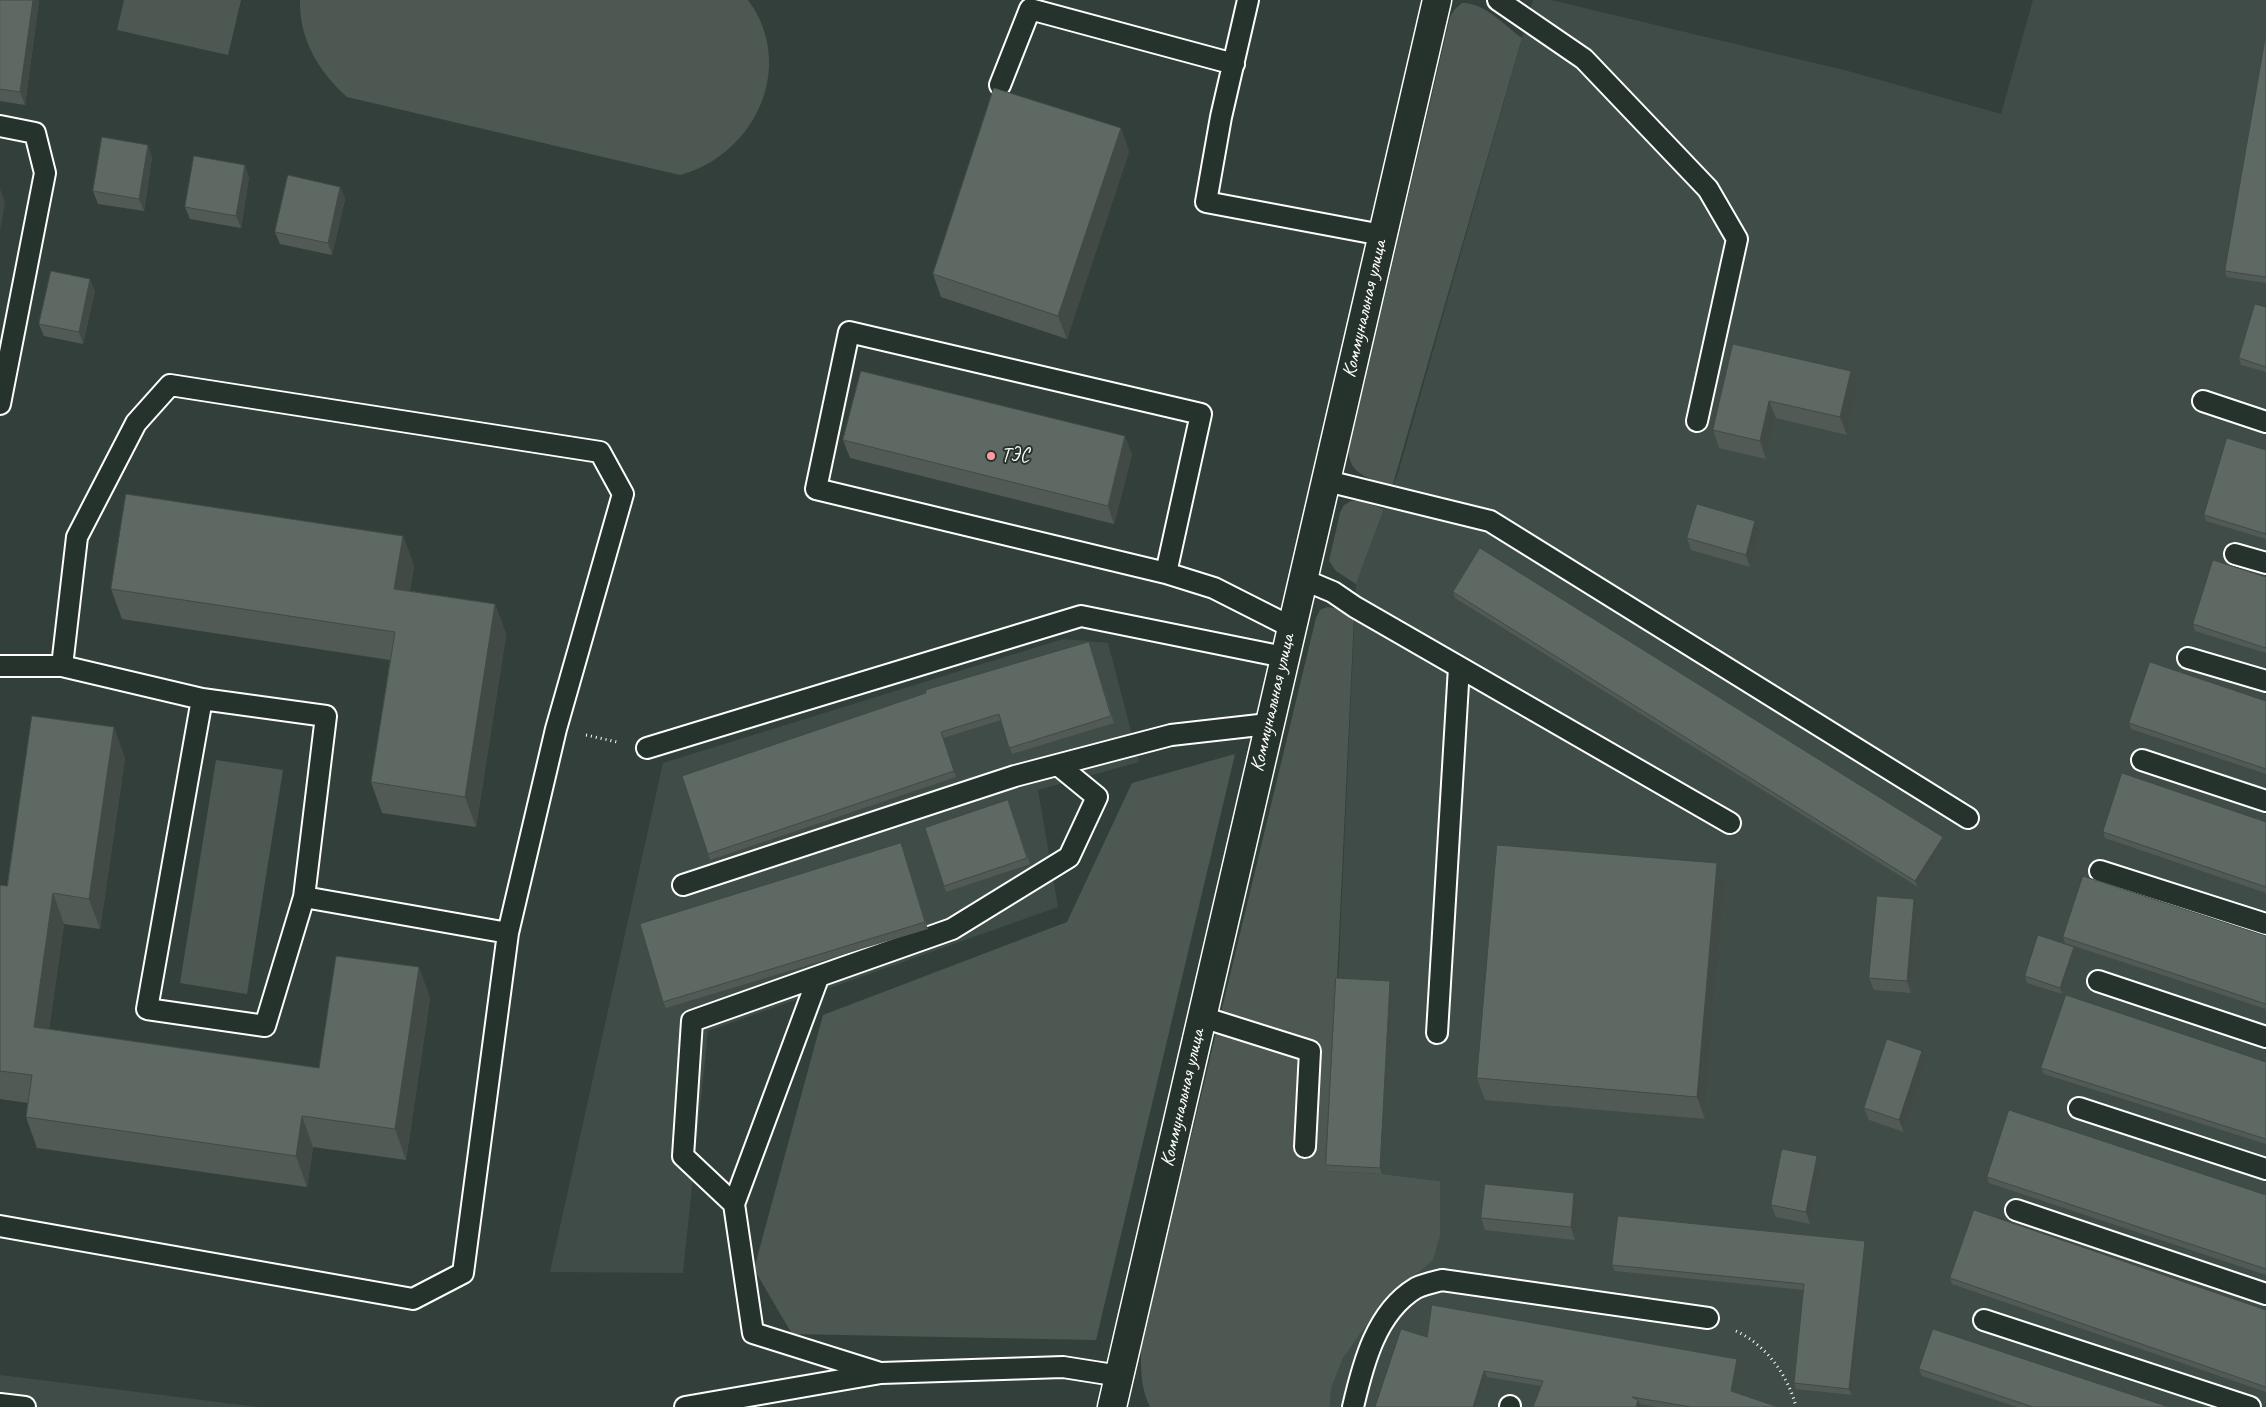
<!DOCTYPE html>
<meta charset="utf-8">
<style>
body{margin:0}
canvas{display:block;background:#333f3a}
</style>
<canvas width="2266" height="1407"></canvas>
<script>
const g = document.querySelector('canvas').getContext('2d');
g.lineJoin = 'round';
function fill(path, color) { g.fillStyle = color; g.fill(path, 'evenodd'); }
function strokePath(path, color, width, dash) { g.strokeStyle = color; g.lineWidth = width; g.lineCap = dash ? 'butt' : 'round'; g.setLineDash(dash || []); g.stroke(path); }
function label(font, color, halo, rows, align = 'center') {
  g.font = font + ' Caveat,sans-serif'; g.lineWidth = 4; g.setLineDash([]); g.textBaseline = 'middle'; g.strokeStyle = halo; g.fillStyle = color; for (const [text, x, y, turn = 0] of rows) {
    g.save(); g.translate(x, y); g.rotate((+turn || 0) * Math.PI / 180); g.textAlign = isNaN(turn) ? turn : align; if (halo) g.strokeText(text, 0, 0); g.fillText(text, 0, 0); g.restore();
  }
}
fill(new Path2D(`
 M1533,0H1551L1848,71L2001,114L2033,0H2266V1407H1330L1331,1389L1343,1358L1383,1302L1398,1287L1440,1181L1382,1174L1392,987L1338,984L1356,584L1399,470Z
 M1063,639L1108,643L1139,762L1038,790L1058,907L708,1031L683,1273L550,1272L663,763Z
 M0,1375L258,1407H0Z`), '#404c47');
fill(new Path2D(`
 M124,0H241L228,55L117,30Z
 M300,0H748C797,66 755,155 680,175L347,97C319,72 299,39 300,0Z
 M1462,3C1484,2 1505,26 1522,38L1392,487C1373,479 1347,475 1349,450L1450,17L1455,9Z
 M1351,501H1360L1384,509L1356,584L1336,571L1329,561L1340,513L1344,505Z
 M1327,607L1335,608L1354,617L1328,1171L1382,1174L1440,1181V1236L1433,1260L1383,1302L1343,1358L1331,1389L1330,1407H1150C1140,1387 1141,1367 1141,1345L1316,618L1320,610Z
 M1235,754L1096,1340L792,1334L754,1269L823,1015L1067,922L1132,783Z
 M216,760L283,770L247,994L180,983Z`), '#4d5853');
const lane = new Path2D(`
 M1248,0L1221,117L1206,202L1382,235
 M1498,0L1584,59L1708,189L1737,239L1697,421
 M1000,85L1030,9L1234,64
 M0,126L35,133L45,173L0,404
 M849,332L1201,414L1166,573L816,489Z
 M2203,401L2266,422
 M1327,481L1490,521L1968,818
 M2235,554L2266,563
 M1166,573L1214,588L1291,627
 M1302,579L1333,592L1355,607L1730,823
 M2188,658L2266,681
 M0,666H62L202,699L326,716L304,897L508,933
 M202,699L147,1009L265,1026L304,897
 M647,748L1081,616L1284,657
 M2142,760L2266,801
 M2100,871L2266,924
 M683,885L1015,776L1171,735L1268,724
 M818,978L734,1204L683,1156L692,1021L952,929L1069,857L1097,797L1058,765
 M2098,981L2266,1037
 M1202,1017L1310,1051L1305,1147
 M1437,1033L1459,667
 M2079,1108L2266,1169
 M734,1204L753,1333L877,1372
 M2016,1210L2266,1294
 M0,1226L413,1299L463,1273L508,933L556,729L623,494L600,452L170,385L136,423L77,537L62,666
 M1984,1320L2250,1407
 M0,1404L25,1407
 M685,1407L881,1373L1063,1367L1120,1376
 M1353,1407C1363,1364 1376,1312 1416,1288C1424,1284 1434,1282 1442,1280L1708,1318
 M1510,1407V1406`);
const street = new Path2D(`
 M1112,1407L1437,0`);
strokePath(lane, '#fff', 24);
strokePath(street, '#fff', 31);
strokePath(new Path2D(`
 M586,735L617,742
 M1736,1331C1766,1345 1788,1375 1796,1407`), '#fff', 3, [1, 4]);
strokePath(lane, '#26332d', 20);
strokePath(street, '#26332d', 28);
fill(new Path2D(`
 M0,0H39L25,105L0,101Z
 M2266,34V283L2227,277L2225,271Z
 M1129,151L1067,339L941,297L933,274Z
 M152,157L144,211L98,204L93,191Z
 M249,177L241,228L190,219L185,207Z
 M340,187L345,199L332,255L280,244L275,232Z
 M95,291L83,344L44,336L39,324Z
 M2266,307V372L2241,365L2239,358Z
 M1733,344L1858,388L1847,435L1776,418L1766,459L1719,448L1713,430Z
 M843,440L1132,454L1114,524L850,458Z
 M2266,450V539L2206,521L2204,515Z
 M1760,533L1750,567L1691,550L1687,538Z
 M403,536L414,566L410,591L495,604L506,635L476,827L382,813L371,782L390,660L122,619L111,589Z
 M2266,577V653L2195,631L2193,624Z
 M1453,592L1943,837L1945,843L1918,887L1455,598Z
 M1091,648L1114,723L1012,754L1001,720L943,738L956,777L710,860L708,854Z
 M2266,701V774L2131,729L2129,723Z
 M125,758L100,929L64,924L49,1029L319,1068L430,998L406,1160L313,1147L307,1187L37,1148L26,1117L28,1103L0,1099V885L7,886Z
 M1008,800L1030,864L946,892L925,828Z
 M2266,822V893L2105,838L2103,832Z
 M903,849L928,929L666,1008L663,1002Z
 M1725,886L1705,1119L1485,1100L1477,1078Z
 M1918,911L1911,993L1874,990L1869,978Z
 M2266,936V1009L2065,943L2063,937Z
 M2074,947L2076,953L2062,994L2027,983L2025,976Z
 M1392,987L1382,1174L1328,1171L1326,1165Z
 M2266,1062V1144L2044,1074L2041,1068Z
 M1927,1063L1904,1132L1869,1120L1864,1108Z
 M1817,1156L1821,1168L1810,1224L1776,1217L1771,1205Z
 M1987,1177L2266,1195V1275L1989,1183Z
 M1579,1205L1575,1240L1485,1230L1481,1218Z
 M1867,1247L1852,1395L1796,1389L1794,1383L1804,1290L1615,1271L1612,1265Z
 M1950,1278L2266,1310V1392L1952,1284Z
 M1427,1337L1740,1365L1734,1392L1778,1407H1657L1640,1404L1641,1406L1541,1386L1487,1377L1477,1407H1375Z
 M1919,1369L2169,1407H2017L1922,1376Z`), '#525a56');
fill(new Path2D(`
 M33,0H39L25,105L20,92Z
 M1121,128L1129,151L1067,339L1058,316Z
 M148,145L152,157L144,211L139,199Z
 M245,165L249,177L241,228L236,216Z
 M340,187L345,199L332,255L328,243Z
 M0,189L5,202L0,231Z
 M90,279L95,291L83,344L79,332Z
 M1851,371L1858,388L1847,435L1840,417Z
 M1769,401L1776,418L1766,459L1760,441Z
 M1125,436L1132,454L1114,524L1108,506Z
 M1755,521L1760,533L1750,567L1746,555Z
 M403,536L414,566L406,619L394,589Z
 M495,604L506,635L476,827L465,797Z
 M114,727L125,758L100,929L89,899Z
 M1943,837L1945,843L1918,887L1915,881Z
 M1717,863L1725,886L1705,1119L1697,1097Z
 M53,893L64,924L45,1057L34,1027Z
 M1914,899L1918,911L1911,993L1907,981Z
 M2074,947L2076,953L2062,994L2060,988Z
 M419,967L430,998L406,1160L395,1129Z
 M1390,981L1392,987L1382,1174L1380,1168Z
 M1922,1051L1927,1063L1904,1132L1899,1120Z
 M302,1116L313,1147L307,1187L296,1156Z
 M1817,1156L1821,1168L1810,1224L1806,1212Z
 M1574,1193L1579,1205L1575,1240L1571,1227Z
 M1865,1241L1867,1247L1852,1395L1849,1389Z
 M1737,1359L1740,1365L1734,1398L1731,1391Z
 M1484,1371L1487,1377L1477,1407H1473Z
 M1638,1400L1641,1406L1640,1407H1636Z`), '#424a46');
const building = new Path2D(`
 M0,0H33L20,92L0,89Z
 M2266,34V277L2225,271Z
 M994,88L1121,128L1058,316L933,274Z
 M102,137L148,145L139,199L93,191Z
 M194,156L245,165L236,216L185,207Z
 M288,175L340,187L328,243L275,232Z
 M51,271L90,279L79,332L39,324Z
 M2255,304L2266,307V367L2239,358Z
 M1733,344L1851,371L1840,417L1769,401L1760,441L1713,430Z
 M861,371L1125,436L1108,506L843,440Z
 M2227,438L2266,450V534L2204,515Z
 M126,494L403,536L394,589L495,604L465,797L371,782L395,632L111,589Z
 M1697,504L1755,521L1746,555L1687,538Z
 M1480,548L1943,837L1915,881L1453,592Z
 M2213,560L2266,577V648L2193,624Z
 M1089,642L1111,716L1009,748L999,714L941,732L954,771L708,854L682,776L926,693V690Z
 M2150,662L2266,701V769L2129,723Z
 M32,716L114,727L89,899L53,893L34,1027L319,1068L336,956L419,967L395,1129L302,1116L296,1156L26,1117L32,1075L0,1071V885L7,886Z
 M2122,773L2266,822V887L2103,832Z
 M1008,800L1027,858L944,886L925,828Z
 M901,843L925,922L663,1002L640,924Z
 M1497,845L1717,863L1697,1097L1477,1078Z
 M2083,876L2266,936V1004L2063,937Z
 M1877,896L1914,899L1907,981L1869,978Z
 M2038,935L2074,947L2060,988L2025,976Z
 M1336,978L1390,981L1380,1168L1326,1165Z
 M2066,995L2266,1062V1139L2041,1068Z
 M1887,1039L1922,1051L1899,1120L1864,1108Z
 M2009,1110L2266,1195V1269L1987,1177Z
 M1782,1149L1817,1156L1806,1212L1771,1205Z
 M1485,1184L1574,1193L1571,1227L1481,1218Z
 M1974,1210L2266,1310V1387L1950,1278Z
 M1618,1216L1865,1241L1849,1389L1794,1383L1804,1284L1612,1265Z
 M1432,1305L1737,1359L1731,1391L1778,1407H1691L1632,1397L1638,1400L1636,1407H1533L1543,1381L1484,1371L1473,1407H1375L1401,1329L1427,1337Z
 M1933,1329L2169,1407H2033L1919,1369Z`);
fill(building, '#5f6964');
strokePath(building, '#424a46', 1);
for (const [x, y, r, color] of [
 [991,456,5,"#ff9aa2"]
]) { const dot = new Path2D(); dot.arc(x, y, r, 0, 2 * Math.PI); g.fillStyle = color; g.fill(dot); strokePath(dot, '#26332d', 2); }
label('20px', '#fff', '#26332d', [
 ["Коммунальная улица",1365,309,-77],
 ["Коммунальная улица",1273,703,-77],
 ["Коммунальная улица",1183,1098,-77]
]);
label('20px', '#fff', '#26332d', [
 ["ТЭС",1001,456]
], 'left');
</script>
